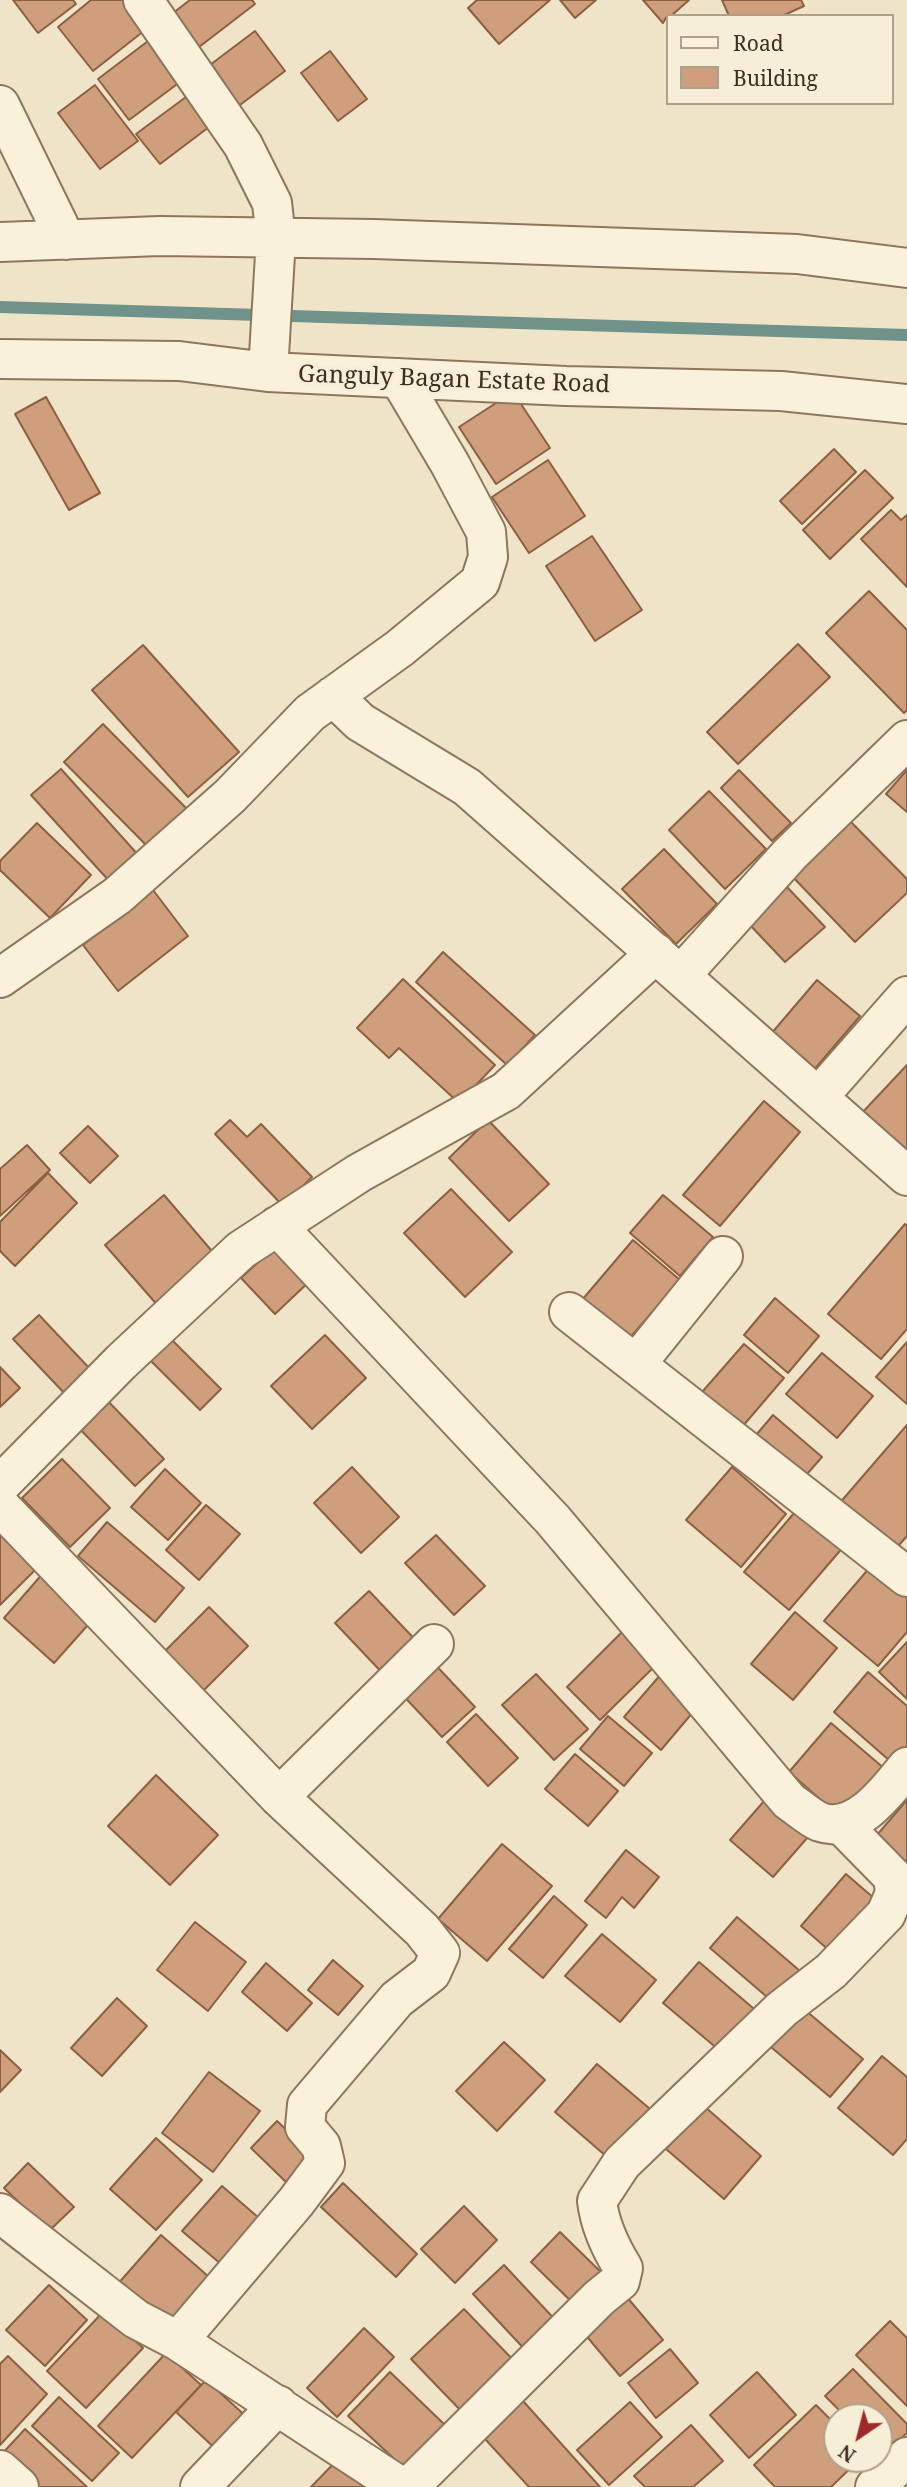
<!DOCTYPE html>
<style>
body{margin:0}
#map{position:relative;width:907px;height:2487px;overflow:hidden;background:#f0e4c8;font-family:"Noto Serif",serif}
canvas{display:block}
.legend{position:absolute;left:666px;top:14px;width:228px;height:91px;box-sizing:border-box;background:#f7eed8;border:2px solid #ada18e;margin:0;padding:9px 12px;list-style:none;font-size:21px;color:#3d2e20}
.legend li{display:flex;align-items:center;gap:14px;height:35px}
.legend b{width:35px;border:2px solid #ada18e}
.north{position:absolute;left:823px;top:2403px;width:70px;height:70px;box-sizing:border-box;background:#f7eed8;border:2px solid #ada18e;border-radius:50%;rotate:215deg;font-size:19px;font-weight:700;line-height:28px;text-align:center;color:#3d2e20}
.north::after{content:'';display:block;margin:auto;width:24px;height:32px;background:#9e2a2b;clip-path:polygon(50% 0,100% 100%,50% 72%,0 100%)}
</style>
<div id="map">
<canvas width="907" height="2487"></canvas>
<ul class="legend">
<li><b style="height:9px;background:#faf1dc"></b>Road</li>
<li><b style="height:19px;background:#cf9f7d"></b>Building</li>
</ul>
<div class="north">N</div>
</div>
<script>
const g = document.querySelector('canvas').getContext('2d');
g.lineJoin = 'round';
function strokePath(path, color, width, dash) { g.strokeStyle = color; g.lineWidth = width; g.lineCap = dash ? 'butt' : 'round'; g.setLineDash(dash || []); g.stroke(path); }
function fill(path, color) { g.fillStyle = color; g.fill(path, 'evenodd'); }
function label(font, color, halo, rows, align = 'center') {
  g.font = font + ' "Noto Serif",serif'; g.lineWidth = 7; g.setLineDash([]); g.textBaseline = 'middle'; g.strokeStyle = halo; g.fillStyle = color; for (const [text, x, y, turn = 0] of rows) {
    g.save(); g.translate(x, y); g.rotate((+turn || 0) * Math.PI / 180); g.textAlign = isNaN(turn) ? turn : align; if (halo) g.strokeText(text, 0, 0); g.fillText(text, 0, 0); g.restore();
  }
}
strokePath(new Path2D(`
 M0,307L907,335`), '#6f938a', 12);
const building = new Path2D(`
 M13,0H73L76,4L38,33Z
 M91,0H136L154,23L93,71L58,27Z
 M190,0H252L255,4L190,54L164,20Z
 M477,0H550L499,44L468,8Z
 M560,0H596L575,18Z
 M643,0H689L671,16H667L663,23Z
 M722,0H801L804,6L782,16H729Z
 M255,31L285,71L232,111L202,71Z
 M156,35L188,76L129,120L98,79Z
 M330,51L367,99L338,121L301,73Z
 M95,85L138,141L100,169L58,113Z
 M190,94L213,124L160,164L136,134Z
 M513,392L550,448L496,484L459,427Z
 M46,397L100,493L69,510L15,414Z
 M834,449L856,472L802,524L780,501Z
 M548,460L585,516L529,553L492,497Z
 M865,470L893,498L830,559L803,530Z
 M891,510L901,520L907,515V587L861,539Z
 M592,536L642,610L595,641L546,566Z
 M869,591L907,630V710L904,713L826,633Z
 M798,644L830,677L738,764L707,732Z
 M143,645L239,752L188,797L92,690Z
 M103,724L187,809L148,847L64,762Z
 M61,769L140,857L111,883L31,795Z
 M739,770L791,823L772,841L721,788Z
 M907,770V812L886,794Z
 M709,791L766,849L725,889L669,830Z
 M848,819L907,879V893L855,942L790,874Z
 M37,823L91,875L50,918L0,870V861Z
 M664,849L717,904L676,944L622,889Z
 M787,887L825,927L785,962L749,924Z
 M153,890L188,936L118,991L83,945Z
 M443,952L535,1035L507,1065L416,982Z
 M403,979L495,1065L459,1103L399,1048L389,1058L357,1028Z
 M817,980L860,1016L807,1078L765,1041Z
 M907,1065V1159L860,1115Z
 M764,1101L800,1132L720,1226L683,1195Z
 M230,1120L247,1137L261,1124L312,1177L283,1206L215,1134Z
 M488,1120L549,1184L509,1221L449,1158Z
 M88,1126L118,1156L90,1183L60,1153Z
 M27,1145L50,1170L0,1216V1169Z
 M48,1173L77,1203L15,1266L0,1251V1222Z
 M451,1189L512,1252L465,1297L404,1233Z
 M164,1195L217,1257L159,1307L105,1245Z
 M663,1195L713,1237L680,1276L630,1233Z
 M905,1224L907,1226V1329L881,1359L828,1314Z
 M633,1240L680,1280L628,1340L582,1300Z
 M279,1243L312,1279L275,1314L241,1278Z
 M775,1298L819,1336L788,1373L744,1335Z
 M39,1315L92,1371L66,1395L13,1339Z
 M325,1335L366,1378L312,1429L271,1386Z
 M168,1336L221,1389L200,1410L147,1357Z
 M907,1342V1404L876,1377Z
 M744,1344L784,1378L736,1434L696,1399Z
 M822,1353L873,1396L837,1438L786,1394Z
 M0,1367L20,1388L0,1407Z
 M102,1395L164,1459L135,1486L74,1423Z
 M773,1415L822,1457L800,1482L751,1441Z
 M907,1425V1536L893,1552L838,1505Z
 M62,1459L110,1508L70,1547L22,1498Z
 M352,1467L399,1517L361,1553L314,1503Z
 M732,1467L786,1514L741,1567L686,1520Z
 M165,1469L201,1503L168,1540L131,1507Z
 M206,1505L240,1534L199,1580L166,1550Z
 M800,1506L845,1545L789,1610L744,1572Z
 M107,1522L184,1588L155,1622L78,1556Z
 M0,1534L35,1570L0,1605Z
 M436,1535L485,1586L454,1615L405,1563Z
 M871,1566L907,1597V1632L878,1666L824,1621Z
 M45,1571L96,1616L54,1663L4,1618Z
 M369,1591L424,1649L389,1680L335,1623Z
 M209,1607L248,1646L202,1692L163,1653Z
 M795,1612L837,1648L793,1700L751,1664Z
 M625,1629L658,1663L600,1720L567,1687Z
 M907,1642V1699L879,1672Z
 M429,1658L475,1707L442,1737L397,1689Z
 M868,1672L907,1706V1757L898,1768L834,1712Z
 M662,1673L699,1705L661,1750L624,1717Z
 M536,1674L588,1729L554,1760L502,1705Z
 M476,1714L518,1758L488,1786L447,1742Z
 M608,1716L652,1753L624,1786L580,1749Z
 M831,1723L886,1770L844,1820L789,1772Z
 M575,1754L618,1791L588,1826L545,1789Z
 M156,1775L218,1835L170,1885L108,1826Z
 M772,1792L815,1829L773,1877L730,1840Z
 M907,1800V1884L865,1849Z
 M502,1844L552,1886L487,1961L438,1919Z
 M626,1850L659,1877L634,1908L622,1897L606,1918L585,1901Z
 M846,1874L883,1906L838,1958L801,1926Z
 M554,1896L587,1925L543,1978L509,1949Z
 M737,1917L800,1971L774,2003L710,1948Z
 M195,1922L246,1962L208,2011L157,1970Z
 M602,1934L656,1980L620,2022L565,1976Z
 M333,1960L363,1986L338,2015L308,1990Z
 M699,1962L760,2014L725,2055L663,2003Z
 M266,1963L312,2003L287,2031L242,1992Z
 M117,1998L147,2026L102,2076L71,2048Z
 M798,2004L863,2059L830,2097L765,2042Z
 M504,2042L545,2080L497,2131L456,2091Z
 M0,2050L21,2070L0,2092Z
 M882,2056L907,2077V2139L893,2155L838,2108Z
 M597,2064L656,2114L614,2163L555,2112Z
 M209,2072L260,2111L213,2172L162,2133Z
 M704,2106L761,2156L724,2199L666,2149Z
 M277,2121L312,2154L286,2182L251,2148Z
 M156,2138L202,2180L156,2230L110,2189Z
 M28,2163L74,2207L49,2231L4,2188Z
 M343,2183L417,2254L396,2277L321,2207Z
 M222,2186L267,2225L228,2270L182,2231Z
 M464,2206L497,2240L455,2283L421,2249Z
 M560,2232L611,2282L582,2312L531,2262Z
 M161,2235L209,2277L164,2328L116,2286Z
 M504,2265L560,2325L529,2354L473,2294Z
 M49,2285L87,2320L45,2366L6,2330Z
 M626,2296L663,2340L620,2376L583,2332Z
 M464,2309L518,2365L465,2415L411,2359Z
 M104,2311L143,2348L86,2408L47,2371Z
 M890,2321L907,2338V2406L856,2355Z
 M364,2328L394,2357L337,2417L307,2388Z
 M670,2349L698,2383L656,2418L628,2383Z
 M166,2353L201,2385L132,2458L98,2426Z
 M8,2356L47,2394L0,2445V2364Z
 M853,2369L907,2424V2433L883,2455L879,2451V2417H846L825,2396Z
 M390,2372L445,2425L404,2468L348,2416Z
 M757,2372L796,2415L749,2458L710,2415Z
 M206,2380L251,2421L220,2453L176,2412Z
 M515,2392L600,2487H529L475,2428Z
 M59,2397L119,2453L92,2481L32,2426Z
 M630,2402L662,2437L609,2485L577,2450Z
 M816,2405L837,2426V2459H860L831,2487H775L754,2465Z
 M691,2425L723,2461L693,2487H645L634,2476Z
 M25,2429L87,2487H30L0,2456Z
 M341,2456L375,2487H311Z`);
fill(building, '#cf9f7d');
strokePath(building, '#8d5f41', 2);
const minor = new Path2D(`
 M143,0L243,145L272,203L276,238L268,372
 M0,105L66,240
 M0,242L160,236L374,239L797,254L907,268
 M0,359L179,361L268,372L566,386L781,391L907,404
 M333,696L360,722L467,787L907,1176
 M681,975L790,854L907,740
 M0,978L117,896L230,796L310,713L400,648L480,582L488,557L486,532L450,464L399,378
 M819,1096L907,996
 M277,1226L553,1520L789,1801C798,1807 810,1818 820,1822C856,1835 888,1790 907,1767
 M569,1312L907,1577
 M636,1364L723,1256
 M0,1485L121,1362L241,1250L359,1173L506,1091L656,953
 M0,1506L279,1797L422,1930L440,1953L431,1973L397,1999L307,2105L305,2127L321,2146L325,2163L296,2202L178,2341
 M279,1797L434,1644
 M0,2213L136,2319L178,2341L401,2487
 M0,2470L19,2487
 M200,2487L278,2405
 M409,2487L599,2298L620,2281L623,2268C610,2247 600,2226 597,2201L622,2163L782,2009L831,1971L886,1914L895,1893L893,1877L841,1824
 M875,2487L907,2457`);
strokePath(minor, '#8d765c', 42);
strokePath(minor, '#faf1dc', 38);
label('24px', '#3d2e20', '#f7eed8', [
 ["Ganguly Bagan Estate Road",454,380,2]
]);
</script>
